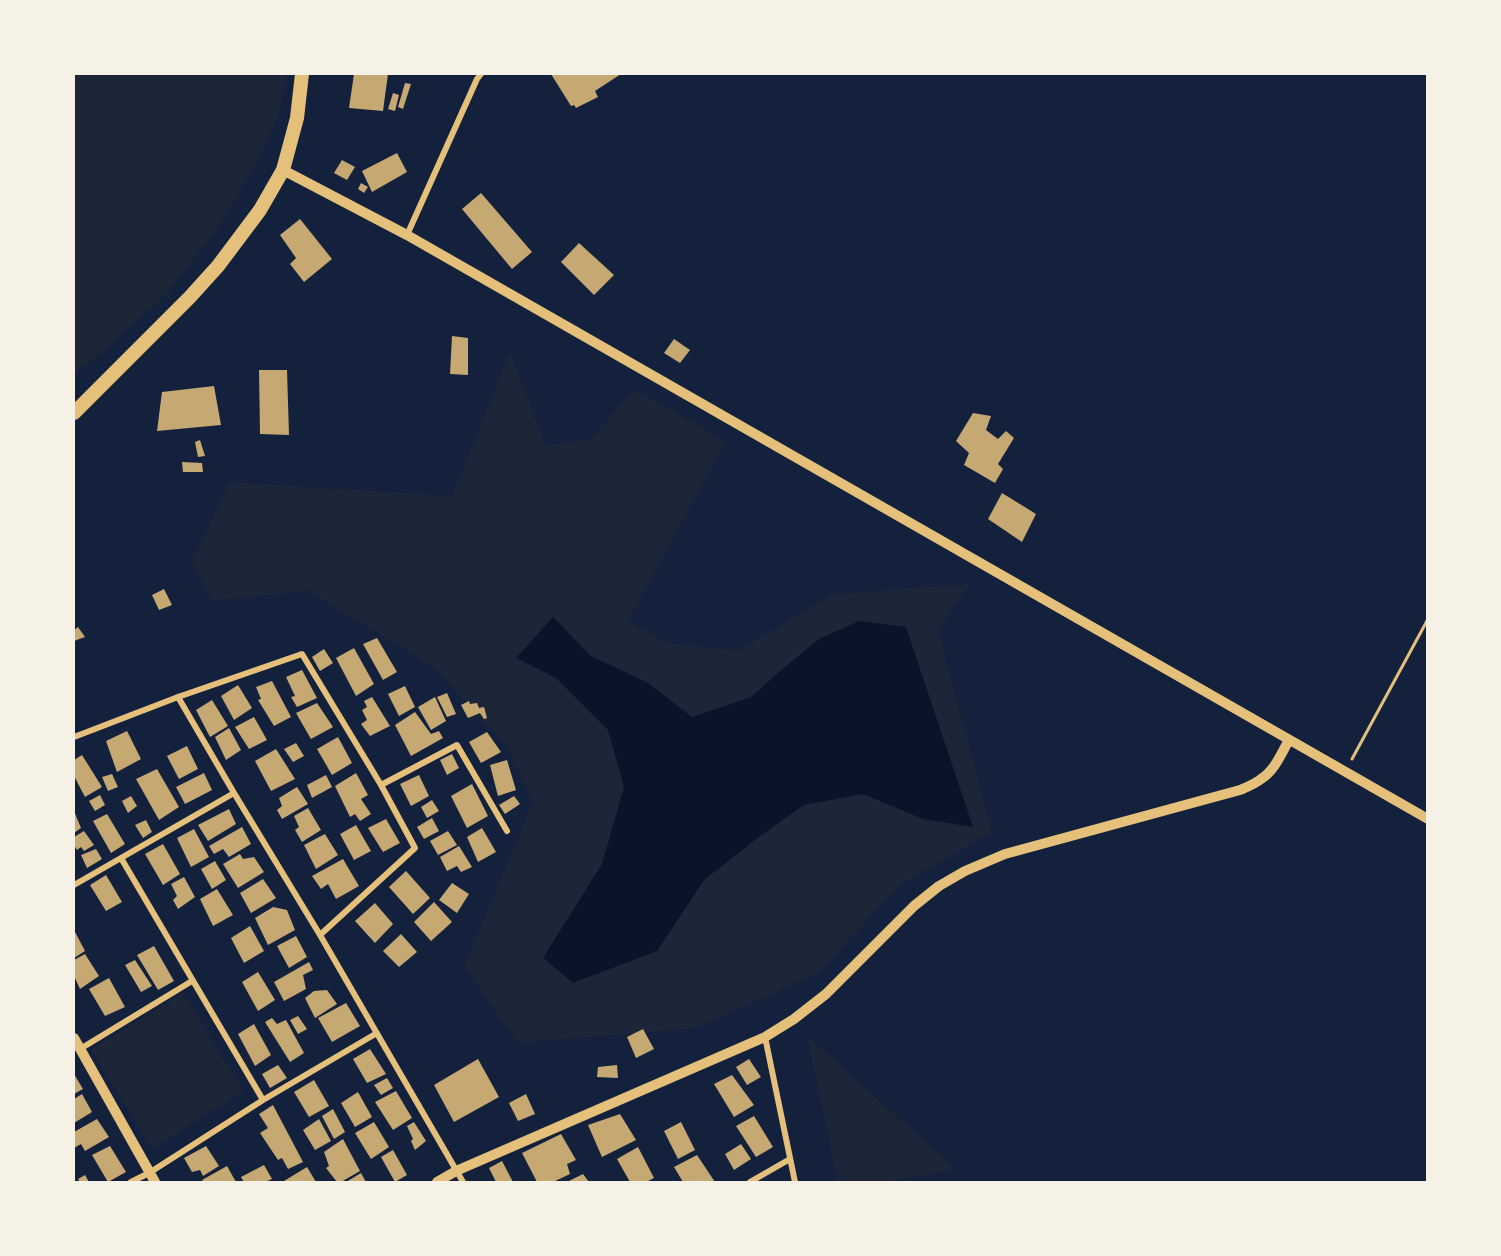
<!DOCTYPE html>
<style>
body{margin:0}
#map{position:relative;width:1501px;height:1256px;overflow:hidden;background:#14213d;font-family:"Public Sans",sans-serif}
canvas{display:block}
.frame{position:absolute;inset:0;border:75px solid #f6f1e7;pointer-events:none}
</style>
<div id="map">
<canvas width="1501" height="1256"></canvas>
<div class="frame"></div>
</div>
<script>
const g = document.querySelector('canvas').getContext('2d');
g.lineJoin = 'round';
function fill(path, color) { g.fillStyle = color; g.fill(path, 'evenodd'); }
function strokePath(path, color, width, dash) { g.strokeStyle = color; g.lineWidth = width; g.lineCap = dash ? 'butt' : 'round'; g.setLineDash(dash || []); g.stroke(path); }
fill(new Path2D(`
 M74,74H287L278,116L255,166L216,231L162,299L74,376Z
 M510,352L546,446L590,439L635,390L726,441L628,621L669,644L739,650L833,594L970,584L938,631L992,832L900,885L818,973L697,1028L518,1043L464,967L533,802L506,745L432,666L308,591L213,601L192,562L230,482L452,496Z
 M183,993L244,1091L152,1149L91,1050Z
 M807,1036L956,1169L887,1182H838Z`), '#1d2539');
fill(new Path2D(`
 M553,617L591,656L648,683L692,717L751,697L787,665L819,639L859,621L906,627L973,827L923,819L863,794L804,805L760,836L704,880L657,951L573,983L543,958L602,864L624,787L608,730L556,678L516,658Z`), '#0b132b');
fill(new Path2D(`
 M354,74H388L383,111L349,108Z
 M551,74H621L595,91L598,97L576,108L574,105L571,106Z
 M405,83L411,84L403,109L398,107Z
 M393,93L399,95L395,111L388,109Z
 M397,153L407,172L372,192L362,171Z
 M342,160L355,167L347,180L334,173Z
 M361,183L368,187L364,193L358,189Z
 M481,193L532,252L512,269L462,209Z
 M300,219L332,259L304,282L290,264L296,258L280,235Z
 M579,243L614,275L594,295L561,262Z
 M452,336L468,338V375L450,374Z
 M674,339L690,350L680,363L664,353Z
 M259,370H287L289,435L260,434Z
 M214,386L221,425L157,431L162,392Z
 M973,413L991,416L986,430L998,439L1006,431L1014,438L998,464L1003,469L995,483L964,465L969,453L956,441Z
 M200,440L205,456L198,457L195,442Z
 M182,462L202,463L203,472H183Z
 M1002,493L1036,514L1022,542L988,519Z
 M164,589L172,605L159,610L152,595Z
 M78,627L85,637L74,641V630Z
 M377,638L397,672L383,680L363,644Z
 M354,648L374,684L356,696L336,658Z
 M324,649L333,663L320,671L312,657Z
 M302,670L317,698L297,707L291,697L295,696L286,677Z
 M272,681L291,717L274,726L258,700L261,699L256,687Z
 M238,685L252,708L234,720L221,696Z
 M405,686L415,707L399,716L388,694Z
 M447,693L456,714L447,717L437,697Z
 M372,697L390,726L370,736L361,724L367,720L362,710L367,707L364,701Z
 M435,697L446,721L431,730L418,707Z
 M212,700L228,726L210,737L196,710Z
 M469,701L470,704L477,703L479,708L484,707L487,718L484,719L480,713L468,718L461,705Z
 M317,703L333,727L311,739L296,713Z
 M415,712L431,734L439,731L443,738L411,756L395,725Z
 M254,717L267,740L249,749L235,727Z
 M229,728L241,750L226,760L215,737Z
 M127,731L141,759L117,772L106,741Z
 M487,732L501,752L481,763L469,742Z
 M338,737L352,763L332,775L317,749Z
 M296,743L304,756L293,762L284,749Z
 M187,746L198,769L179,779L167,756Z
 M276,749L295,779L271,791L255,761Z
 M452,754L459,768L447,775L440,760Z
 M82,755L102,787L85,797L74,776V760Z
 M507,760L516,790L498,796L490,765Z
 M157,769L179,807L159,820L136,779Z
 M204,773L212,790L185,804L176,787Z
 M356,773L368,795L361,799L371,814L360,821L355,814L350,817L335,786Z
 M112,774L118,787L108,791L102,777Z
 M326,775L332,787L312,798L307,785Z
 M419,775L429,796L411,806L400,784Z
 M472,784L488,816L467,828L451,796Z
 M297,787L308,804L282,819L277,810L282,806L279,798Z
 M100,795L105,805L95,811L89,801Z
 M131,796L137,806L128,813L122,801Z
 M514,796L520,804L505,814L499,805Z
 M432,800L439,811L427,818L421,807Z
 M308,808L321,830L302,842L295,830L299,827L294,816Z
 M229,809L236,824L208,841L198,825Z
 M74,811L81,828L74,833Z
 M107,814L125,844L111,853L93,821Z
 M432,818L439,831L424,839L417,827Z
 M386,819L400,843L383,852L368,828Z
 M146,820L152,832L143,838L135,825Z
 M356,825L371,851L354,860L340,834Z
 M242,827L251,844L229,857L223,849L214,854L209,846Z
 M482,828L496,852L478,862L467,837Z
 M194,829L209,857L191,867L177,838Z
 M84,831L94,845L84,851L81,847L77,850L74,845V837Z
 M448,831L457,845L438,855L430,841Z
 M325,834L338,855L316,869L304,845Z
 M163,844L180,874L163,885L145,854Z
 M459,846L472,867L461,872L457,866L447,871L440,857Z
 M96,849L102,859L87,868L81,855Z
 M240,854L243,859L254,857L264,872L238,888L223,864Z
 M343,859L359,886L336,899L328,884L321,889L312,876Z
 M215,861L226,880L212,889L201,869Z
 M406,871L430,898L413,914L389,887Z
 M106,875L122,902L106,911L90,885Z
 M184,877L195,897L178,909L173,900L177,896L171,884Z
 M263,879L276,898L251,913L240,893Z
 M452,883L469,894L457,913L439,900Z
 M217,889L233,915L213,926L200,899Z
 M434,902L452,922L431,941L414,922Z
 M375,903L393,924L375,943L355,921Z
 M273,907L287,910L295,930L268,945L255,918Z
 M250,926L264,951L244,963L231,938Z
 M74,930L85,951L74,958Z
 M401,934L417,952L399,967L383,951Z
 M296,936L307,957L289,968L277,946Z
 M154,946L174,981L158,990L137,955Z
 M85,954L99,976L80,989L74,976V960Z
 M135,960L152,986L141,992L125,965Z
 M309,962L313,970L303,975L306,989L284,1001L274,982Z
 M258,972L275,1000L258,1011L242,982Z
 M109,978L125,1007L105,1016L89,989Z
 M327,990L337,1004L315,1018L305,998L314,991Z
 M346,1003L360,1026L332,1042L318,1018Z
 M298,1016L307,1029L298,1034L290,1020Z
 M272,1018L277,1024L286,1020L304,1053L290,1062L265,1022Z
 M254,1024L271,1055L255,1066L238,1034Z
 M643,1029L654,1049L636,1058L627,1037Z
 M370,1049L386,1074L367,1083L353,1059Z
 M478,1059L499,1097L454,1122L434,1085Z
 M749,1059L761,1077L747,1085L736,1067Z
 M278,1065L287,1078L270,1088L262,1074Z
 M617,1065L618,1078L597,1077L598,1067Z
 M74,1074L83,1089L74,1094Z
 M732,1075L754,1105L734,1117L714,1084Z
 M387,1078L393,1088L381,1095L374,1085Z
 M314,1080L329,1106L309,1117L294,1092Z
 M396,1091L412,1118L393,1130L375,1102Z
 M358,1092L372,1117L355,1127L341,1103Z
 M82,1094L92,1112L74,1123V1099Z
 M526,1094L535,1114L518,1121L509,1103Z
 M273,1105L303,1162L288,1169L282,1158L278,1160L260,1133L268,1128L259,1114Z
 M333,1109L345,1132L334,1139L322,1116Z
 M620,1114L636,1140L602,1157L588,1125Z
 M754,1116L773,1147L756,1157L736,1126Z
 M97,1119L109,1137L85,1151L81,1144L74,1148V1132Z
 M319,1119L331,1141L315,1150L303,1130Z
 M374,1122L389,1147L371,1159L355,1133Z
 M414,1122L426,1141L415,1150L411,1141L413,1139L407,1126Z
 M681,1122L695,1150L678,1159L664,1131Z
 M561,1134L576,1160L567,1164L570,1174L553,1182H537L522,1153Z
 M343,1139L360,1171L341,1182H337L326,1168L329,1166L324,1152Z
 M741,1144L751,1159L734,1170L725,1154Z
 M110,1146L126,1172L108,1182L92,1155Z
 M206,1146L219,1166L203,1176L200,1170L192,1172L184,1158Z
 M638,1147L654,1178L646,1182H630L617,1159Z
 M393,1150L407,1175L395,1182L381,1157Z
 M697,1155L715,1182H683L674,1167Z
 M502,1161L513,1182H496L489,1168Z
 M264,1165L272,1179L265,1182H244L241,1177Z
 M227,1166L236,1182H204L202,1180Z
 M307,1167L316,1182H285L284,1181Z
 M361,1173L366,1182H346Z
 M583,1174L589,1182H567Z
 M85,1175L89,1182H80L78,1179Z`), '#c6a872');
strokePath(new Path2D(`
 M1352,759L1428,619`), '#e5c07b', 3);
strokePath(new Path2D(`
 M407,235L477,79L481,74
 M178,697L234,793L320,935L463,1182
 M74,737L178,697L302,654L381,785L415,848L320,935
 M381,785L457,745L507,831
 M121,858L263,1100
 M74,885L234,793
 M765,1037L795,1182
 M80,1049L192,981
 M131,1182L149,1173L263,1100L377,1033
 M750,1182L790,1159`), '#e5c07b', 6);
strokePath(new Path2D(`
 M283,170L407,235L1428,819
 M74,1038L155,1182
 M437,1182L456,1171L765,1037L794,1019L826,994L914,906L939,886L965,871L1005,854L1240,790C1247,787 1255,784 1261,779C1275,770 1281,754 1289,740`), '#e5c07b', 10);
strokePath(new Path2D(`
 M74,413L190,297L218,266L260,210L283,170L297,118L302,74`), '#e5c07b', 14);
</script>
